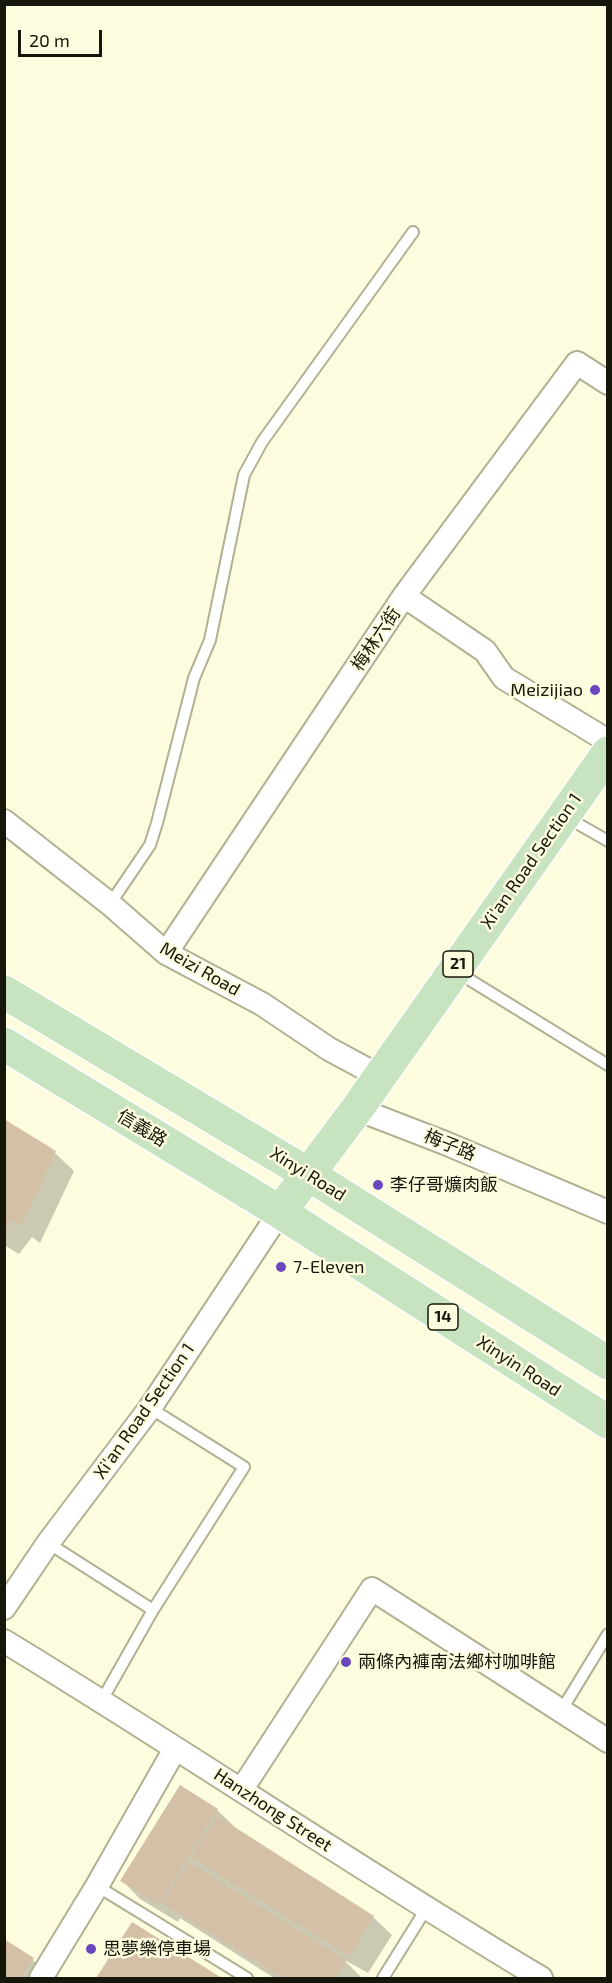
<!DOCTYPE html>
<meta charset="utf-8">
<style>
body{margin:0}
#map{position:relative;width:612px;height:1983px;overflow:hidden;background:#fefcde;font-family:"Exo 2",sans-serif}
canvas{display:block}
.frame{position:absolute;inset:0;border:6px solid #17160b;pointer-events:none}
.scale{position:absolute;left:18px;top:30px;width:84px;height:27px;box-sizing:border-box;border:3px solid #17160b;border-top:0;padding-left:8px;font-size:18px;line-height:21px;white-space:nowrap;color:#17160b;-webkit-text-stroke:4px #fefcde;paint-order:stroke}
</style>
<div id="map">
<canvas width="612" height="1983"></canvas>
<div class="frame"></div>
<div class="scale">20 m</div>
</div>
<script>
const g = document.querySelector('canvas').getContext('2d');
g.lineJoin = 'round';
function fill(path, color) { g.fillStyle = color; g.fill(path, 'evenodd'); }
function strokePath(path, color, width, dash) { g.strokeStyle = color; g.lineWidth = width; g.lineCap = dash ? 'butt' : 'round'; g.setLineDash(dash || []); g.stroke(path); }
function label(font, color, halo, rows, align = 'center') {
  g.font = font + ' "Exo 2","Noto Sans TC",sans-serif'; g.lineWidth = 5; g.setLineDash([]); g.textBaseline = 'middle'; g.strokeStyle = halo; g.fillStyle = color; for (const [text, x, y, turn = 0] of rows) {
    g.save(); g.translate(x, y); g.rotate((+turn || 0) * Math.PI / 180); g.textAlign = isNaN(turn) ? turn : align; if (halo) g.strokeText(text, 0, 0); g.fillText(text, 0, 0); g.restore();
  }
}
fill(new Path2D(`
 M4,1120L55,1153L74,1171L40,1243L32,1237L19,1254L4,1245Z
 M217,1810L236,1828L373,1917L392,1935L368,1973L343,1959L362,1978H274L180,1918L178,1922L140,1899L122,1880Z
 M132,1924L219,1978H98Z
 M4,1941L33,1960L51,1978H4Z`), '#0003');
fill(new Path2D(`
 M4,1119L56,1151L21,1226L13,1219L4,1231Z
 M180,1785L218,1809L159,1904L120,1881Z
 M217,1816L374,1916L349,1956L191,1857Z
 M188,1862L346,1960L335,1978H283L162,1903Z
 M132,1922L222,1978H96Z
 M4,1939L34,1958L21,1978H4Z`), '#d4bfa7');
const service = new Path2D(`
 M566,817L608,841
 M110,904L150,845L157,823L194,678L210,640L244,475L262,442L413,232
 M457,972L608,1065
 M48,1543L153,1610
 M102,1700L153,1610L244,1467L150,1408
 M561,1711L608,1634
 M97,1886L247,1978
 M383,1978L426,1909`);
const minor = new Path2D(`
 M404,596L485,651L504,678L608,741
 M4,821L110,904L166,953L262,1004L329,1049L379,1076
 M166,953L404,596L577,363L608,383
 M357,1109L445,1143L608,1212
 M4,1608L48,1543L150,1408L280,1212
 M4,1641C185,1751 360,1870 541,1978
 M242,1789L372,1589L608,1741
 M41,1978L97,1886L175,1749`);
const primary = new Path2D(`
 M4,992L308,1174L608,1363
 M4,1044L280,1212L608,1422
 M280,1212L357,1109L608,753`);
strokePath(service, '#b2b093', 14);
strokePath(minor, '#b2b093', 26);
strokePath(primary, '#fff', 36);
strokePath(service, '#fff', 10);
strokePath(minor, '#fff', 22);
strokePath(primary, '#c7e3bf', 33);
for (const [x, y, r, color] of [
 [595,690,6,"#6a47bf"],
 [378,1185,6,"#6a47bf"],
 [281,1267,6,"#6a47bf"],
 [346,1662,6,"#6a47bf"],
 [91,1949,6,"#6a47bf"]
]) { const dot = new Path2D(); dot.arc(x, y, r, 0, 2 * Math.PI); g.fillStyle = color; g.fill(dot); strokePath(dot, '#fefcde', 2); }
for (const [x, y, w] of [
 [458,964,30],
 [443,1317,30]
]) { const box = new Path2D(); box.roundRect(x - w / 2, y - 13, w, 26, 4.5); g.fillStyle = '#fefcde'; g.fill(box); strokePath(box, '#17160b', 1.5); }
label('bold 16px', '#17160b', null, [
 ["21",458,964],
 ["14",443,1317]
]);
label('18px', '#17160b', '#fefcde', [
 ["梅林六街",376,639,-56],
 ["Xi'an Road Section 1",531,861,-55],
 ["Meizi Road",200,969,30],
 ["信義路",142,1128,31],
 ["梅子路",450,1145,22],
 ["Xinyi Road",308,1174,32],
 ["Xinyin Road",519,1366,33],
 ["Xi'an Road Section 1",144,1411,-55],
 ["Hanzhong Street",273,1810,33]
]);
label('18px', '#17160b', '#fefcde', [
 ["Meizijiao",583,690,"right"],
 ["李仔哥爌肉飯",390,1185],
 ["7-Eleven",293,1267],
 ["兩條內褲南法鄉村咖啡館",358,1662],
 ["思夢樂停車場",103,1949]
], 'left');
</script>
